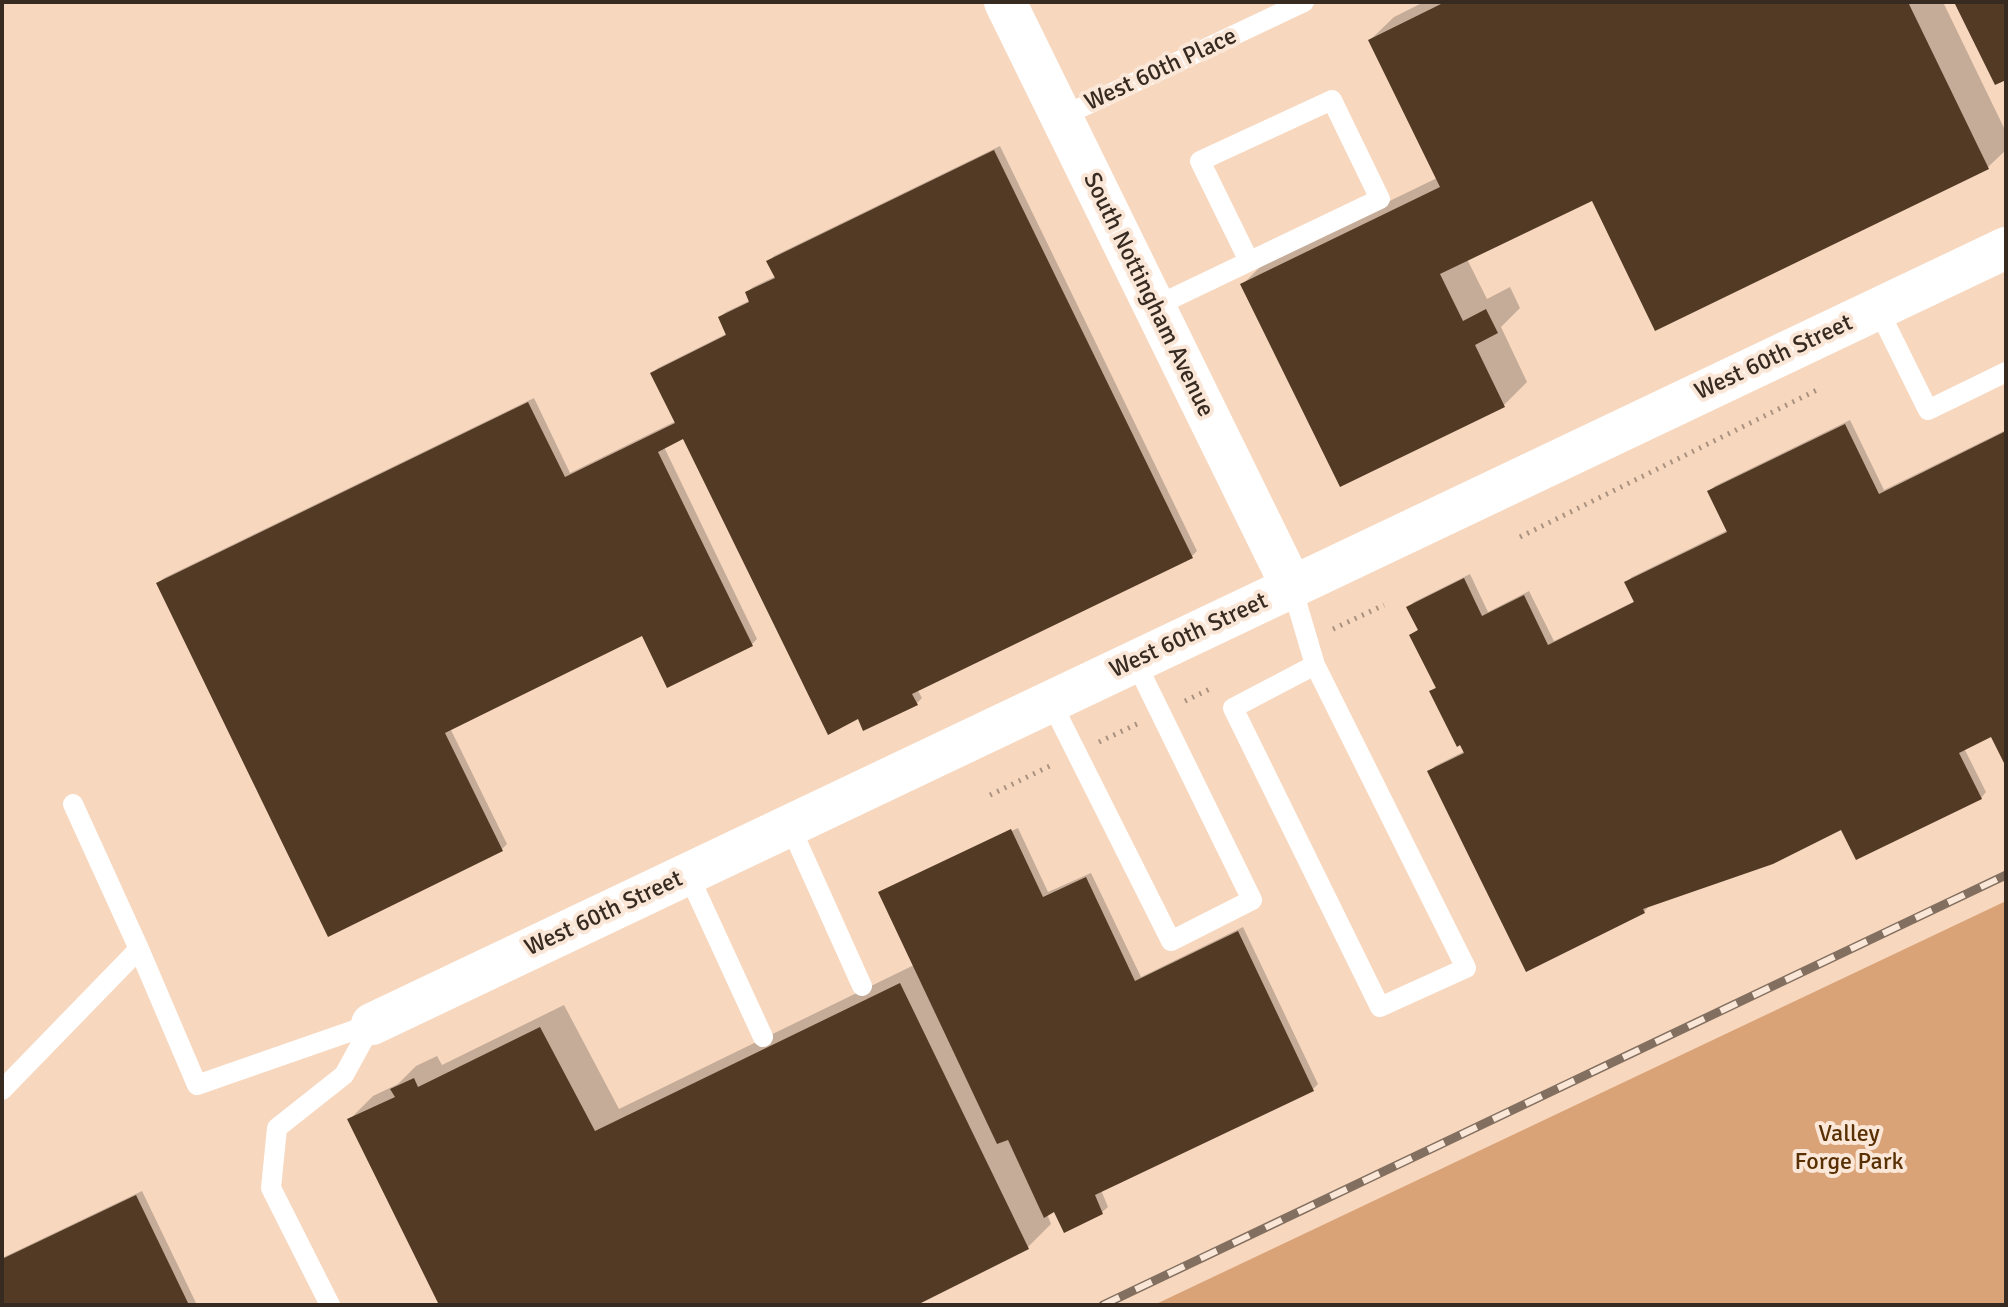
<!DOCTYPE html>
<style>
body{margin:0}
#map{position:relative;width:2008px;height:1307px;overflow:hidden;background:#f7d7be;font-family:Signika,sans-serif}
canvas{display:block}
.frame{position:absolute;inset:0;border:4px solid #372b21;pointer-events:none}
</style>
<div id="map">
<canvas width="2008" height="1307"></canvas>
<div class="frame"></div>
</div>
<script>
const g = document.querySelector('canvas').getContext('2d');
g.lineJoin = 'round';
function fill(path, color) { g.fillStyle = color; g.fill(path, 'evenodd'); }
function strokePath(path, color, width, dash) { g.strokeStyle = color; g.lineWidth = width; g.lineCap = dash ? 'butt' : 'round'; g.setLineDash(dash || []); g.stroke(path); }
function label(font, color, halo, rows, align = 'center') {
  g.font = font + ' Signika,sans-serif'; g.lineWidth = 8; g.setLineDash([]); g.textBaseline = 'middle'; g.strokeStyle = halo; g.fillStyle = color; for (const [text, x, y, turn = 0] of rows) {
    g.save(); g.translate(x, y); g.rotate((+turn || 0) * Math.PI / 180); g.textAlign = isNaN(turn) ? turn : align; if (halo) g.strokeText(text, 0, 0); g.fillText(text, 0, 0); g.restore();
  }
}
fill(new Path2D(`
 M2006,901V1305H1154Z`), '#d9a377');
fill(new Path2D(`
 M1424,2H1943L2006,132V150L1988,167L1593,198L1467,259L1487,299L1510,287L1520,308L1501,327L1527,382L1504,405L1243,284L1266,261L1437,178L1370,40L1394,17Z
 M1000,146L1197,551L1192,556L917,689L922,698L916,704L684,437L664,447L757,639L752,644L643,633L450,728L507,844L501,850L158,583L164,578L534,398L570,473L676,421L652,373L658,368L728,333L720,317L726,312L751,300L747,292L753,287L776,276L769,261L774,256Z
 M1850,420L1884,490L2006,430V763L1992,735L1964,748L1986,792L1981,798L1842,828L1649,906L1644,912L1429,772L1435,766L1465,751L1432,691L1437,686L1412,635L1420,628L1409,607L1414,602L1470,574L1488,612L1529,591L1554,641L1635,601L1626,582L1632,577L1728,530L1710,491L1715,486Z
 M1018,828L1048,892L1091,873L1141,977L1243,927L1318,1084L1313,1089L1101,1190L1108,1207L1102,1212L1055,1209L1047,1214L1051,1224L1028,1247L913,1305H441L350,1119L373,1096L398,1084L416,1066L437,1056L442,1065L564,1005L619,1109L914,965L880,893Z
 M142,1191L197,1305H2V1258Z`), '#0003');
fill(new Path2D(`
 M1445,2H1908L1989,169L1655,331L1592,201L1440,274L1463,321L1486,309L1498,333L1475,345L1505,407L1340,487L1240,284L1440,187L1368,40Z
 M1954,2H2006V80L1995,85Z
 M994,150L1193,558L912,694L918,705L863,731L858,719L828,735L683,439L658,452L753,646L667,688L642,636L445,733L503,851L328,937L156,583L528,402L565,477L675,423L650,373L726,335L718,317L749,302L745,292L775,278L766,261Z
 M1845,424L1879,494L2006,431V767L1991,737L1959,753L1982,799L1856,860L1841,830L1773,864L1643,909L1645,913L1526,972L1427,771L1464,753L1460,745L1457,747L1429,691L1436,688L1409,635L1418,630L1406,607L1464,578L1482,616L1524,595L1548,645L1634,602L1624,582L1727,532L1707,491Z
 M1011,829L1043,897L1086,877L1135,981L1238,931L1314,1091L1095,1195L1103,1214L1064,1233L1054,1212L1044,1218L1008,1140L997,1144L878,892Z
 M900,983L1029,1249L917,1305H439L347,1119L395,1097L390,1089L414,1078L418,1087L540,1027L595,1131Z
 M136,1195L189,1305H2V1259Z`), '#533a25');
strokePath(new Path2D(`
 M1520,537L1821,388
 M1333,629L1384,605
 M1185,701L1212,688
 M1099,742L1137,724
 M990,795L1054,764`), '#aa927f', 5, [2, 6]);
strokePath(new Path2D(`
 M1061,117L1304,2
 M1154,307L1380,199L1332,100L1200,161L1249,261
 M1878,309L1928,410L2006,372
 M1292,587L1315,665L1466,968L1380,1007L1233,708L1315,665
 M1051,702L1171,941L1252,900L1135,661
 M73,804L139,949L197,1085L372,1024
 M790,826L862,986
 M688,874L763,1037
 M2,1090L139,949
 M330,1305L271,1188L277,1128L344,1075L372,1024`), '#fff', 20);
strokePath(new Path2D(`
 M1005,2L1292,587
 M372,1024L2006,248`), '#fff', 42);
const rail = new Path2D(`
 M1103,1305L2006,875`);
strokePath(rail, '#836f5f', 9);
strokePath(rail, '#fbe7d8', 6, [18]);
label('24px', '#372b21', '#fbe7d8', [
 ["West 60th Place",1161,70,-25],
 ["South Nottingham Avenue",1148,295,64],
 ["West 60th Street",1774,358,-25],
 ["West 60th Street",1189,636,-25],
 ["West 60th Street",604,914,-25]
]);
label('24px', '#593004', '#fbe7d8', [
 ["Valley",1849,1135],
 ["Forge Park",1849,1163]
]);
</script>
